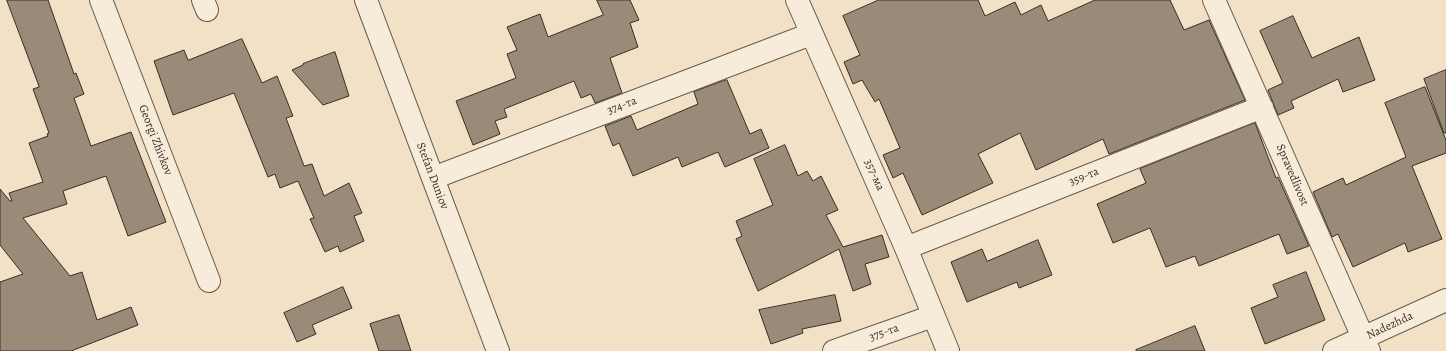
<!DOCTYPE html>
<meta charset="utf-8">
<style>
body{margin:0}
canvas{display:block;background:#f2e1c6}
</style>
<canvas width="1446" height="351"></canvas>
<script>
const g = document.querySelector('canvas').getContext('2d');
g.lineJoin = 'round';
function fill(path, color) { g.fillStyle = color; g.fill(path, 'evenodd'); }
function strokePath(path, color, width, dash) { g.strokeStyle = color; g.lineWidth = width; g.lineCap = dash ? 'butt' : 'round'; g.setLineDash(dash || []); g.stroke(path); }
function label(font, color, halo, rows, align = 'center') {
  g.font = font + ' Alegreya,serif'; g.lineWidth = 3.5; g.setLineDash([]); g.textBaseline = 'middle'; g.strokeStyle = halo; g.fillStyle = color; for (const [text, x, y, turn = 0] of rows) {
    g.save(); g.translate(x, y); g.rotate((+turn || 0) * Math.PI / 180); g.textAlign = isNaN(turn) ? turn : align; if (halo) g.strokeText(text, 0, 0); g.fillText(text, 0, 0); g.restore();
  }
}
const building = new Path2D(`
 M7,0H48L74,74L76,73L84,94L74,98L91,146L131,132L166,222L128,236L106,176L63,191L67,204L23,218L70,276L82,272L97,320L131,307L138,325L71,351H0V282L23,274L0,245V189L10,201H12L9,193L43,182L29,143L48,136L47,134L49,133L33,89L39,87Z
 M597,0H630L639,20L630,23L638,47L610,58L622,93L595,103L591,94L581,98L574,81L504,109L507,117L495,121L500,134L473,145L456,101L516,78L507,54L517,50L507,27L540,14L548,37L603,15Z
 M879,0H978L985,16L1015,2L1021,15L1041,5L1048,21L1095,0H1170L1184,30L1209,20L1245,100L1109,154L1103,139L1036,170L1020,133L978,154L993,183L922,215L903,173L893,178L883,155L900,148L879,99L875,102L862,80L853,84L844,62L860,55L843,16Z
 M1293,16L1312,58L1359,37L1375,80L1343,92L1338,79L1291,101L1294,108L1278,115L1268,90L1283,83L1260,31Z
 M242,39L262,83L277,76L293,116L286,118L304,166L312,164L324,196L349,183L362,213L354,216L364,241L340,252L338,246L325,252L310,219L314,218L298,181L280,188L275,174L268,177L234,93L173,115L154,61L184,50L188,60Z
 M335,52L349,96L323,105L292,70L303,65V64Z
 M1446,70V133H1444L1424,79Z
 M727,80L750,134L761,129L769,148L725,167L718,152L682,167L678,157L633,176L619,143L613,146L605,126L631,116L637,130L698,104L694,92Z
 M1425,87L1446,140V153L1412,166L1442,239L1408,252L1405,243L1353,267L1338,234L1332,237L1313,192L1343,178L1346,185L1406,157L1385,103Z
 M1255,123L1276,178L1278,177L1309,246L1287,254L1279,234L1199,266L1195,256L1166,267L1150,228L1113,243L1097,204L1146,183L1140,169Z
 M785,145L798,176L807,171L813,181L821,176L838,210L826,215L843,247L882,235L889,257L865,264L871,284L853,291L839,249L758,291L736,239L742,236L736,221L773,205L754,159Z
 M1038,240L1052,275L1019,288L1017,282L967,302L951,262L982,249L987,261Z
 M1306,272L1325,320L1265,344L1251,308L1278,297L1273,285Z
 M343,287L352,308L312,325L316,334L297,342L284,313Z
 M835,295L841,321L802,329L803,333L771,344L759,310Z
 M399,315L411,351H379L370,324Z
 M1195,326L1205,351H1136V350Z`);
fill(building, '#998b78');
strokePath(building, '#382e24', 1);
const minor = new Path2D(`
 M101,0L209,281
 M203,0L207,10
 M366,0L498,351
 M797,0L906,248L948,351
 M1214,0L1369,351
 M433,178L811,34
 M906,248L1262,107
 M834,351L933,316
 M1334,351L1446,300`);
strokePath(minor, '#665b4c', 24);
strokePath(minor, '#f7ecda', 22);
label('12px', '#382e24', '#f7ecda', [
 ["374-та",622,106,-21],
 ["Georgi Zhivkov",155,140,69],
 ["357-ма",874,175,66],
 ["Spravedlivost",1292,175,67],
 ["Stefan Duniov",432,176,69],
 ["359-та",1084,177,-22],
 ["Nadezhda",1390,326,-25],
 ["375-та",884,333,-20]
]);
</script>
